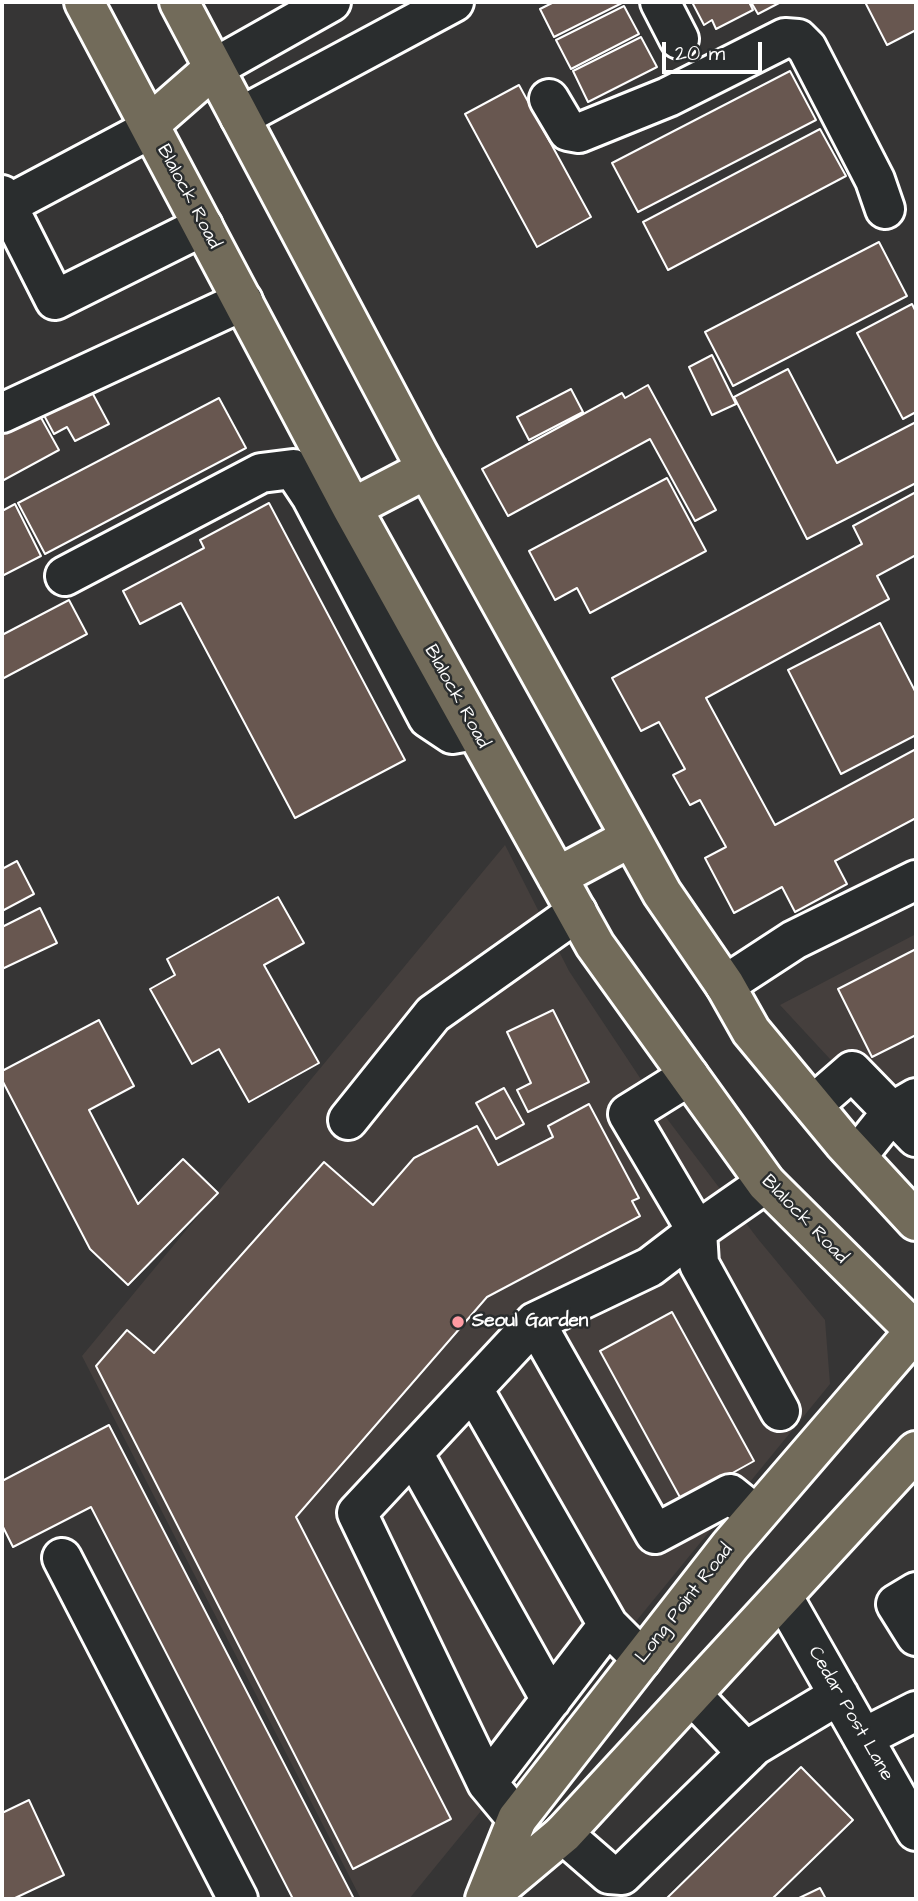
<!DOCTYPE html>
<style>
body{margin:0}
#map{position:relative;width:918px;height:1901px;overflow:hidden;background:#363535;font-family:"Architects Daughter",sans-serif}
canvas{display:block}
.frame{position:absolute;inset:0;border:4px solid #fff;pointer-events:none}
.scale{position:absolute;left:662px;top:42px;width:100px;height:32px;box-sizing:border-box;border:4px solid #fff;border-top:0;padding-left:9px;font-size:21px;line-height:24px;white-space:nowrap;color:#fff;-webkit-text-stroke:5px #2a2d2e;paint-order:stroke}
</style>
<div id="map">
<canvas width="918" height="1901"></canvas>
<div class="frame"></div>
<div class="scale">20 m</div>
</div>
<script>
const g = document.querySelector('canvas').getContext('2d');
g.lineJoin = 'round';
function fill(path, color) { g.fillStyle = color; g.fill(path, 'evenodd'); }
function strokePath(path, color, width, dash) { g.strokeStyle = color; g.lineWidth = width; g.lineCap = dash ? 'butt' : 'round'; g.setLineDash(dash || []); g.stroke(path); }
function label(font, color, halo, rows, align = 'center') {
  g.font = font + ' "Architects Daughter",sans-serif'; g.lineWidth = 5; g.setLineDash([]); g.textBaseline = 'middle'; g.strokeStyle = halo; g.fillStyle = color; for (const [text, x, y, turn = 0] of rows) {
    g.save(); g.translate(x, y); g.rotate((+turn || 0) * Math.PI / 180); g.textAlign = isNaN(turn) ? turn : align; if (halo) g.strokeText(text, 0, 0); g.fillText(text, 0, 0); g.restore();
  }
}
fill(new Path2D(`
 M505,845L569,971L668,1120L758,1239L825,1320L830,1384L409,1899H361L82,1356Z
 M916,934V1152L780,1005Z`), '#453f3d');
const building = new Path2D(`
 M554,2H622V3L554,37L540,9Z
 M692,2H749L753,10L716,29L712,20L704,25Z
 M751,2H781L758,14Z
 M865,2H916V30L887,45Z
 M624,6L639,34L571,69L556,40Z
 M641,37L657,67L588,102L573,71Z
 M790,71L816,120L638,212L612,163Z
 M519,85L591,217L537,247L465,114Z
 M820,129L846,176L668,270L643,222Z
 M879,242L907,296L733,386L705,332Z
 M912,304L916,312V412L903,419L857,333Z
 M712,355L736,404L712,415L689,367Z
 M788,369L837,463L916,422V483L807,539L734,397Z
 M86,381L109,424L75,441L67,427L54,434L39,406Z
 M648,385L716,510L695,521L650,439L508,516L482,469L622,393L625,398Z
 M571,389L583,412L529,440L517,417Z
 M219,398L246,448L45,554L18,503Z
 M39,414L59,450L2,481V434Z
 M667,478L706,551L590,613L577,588L555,600L529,551Z
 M916,492V555L877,576L889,599L706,698L775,825L916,749V818L835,861L847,884L795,912L782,887L734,913L705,858L726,847L700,800L690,805L673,775L685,769L659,722L641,731L612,678L862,544L853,526Z
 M269,503L405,760L295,818L181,603L140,624L123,591L204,548L200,540Z
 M15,504L41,556L2,576V511Z
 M69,600L87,634L2,679V635Z
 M880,623L916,693V735L841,774L788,670Z
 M17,861L34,894L2,911V869Z
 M278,897L304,943L264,965L319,1063L249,1102L219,1049L192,1064L150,989L175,975L167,959Z
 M40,908L57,943L2,969V927Z
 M916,949V1035L872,1057L838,989Z
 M553,1010L589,1082L528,1112L517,1090L531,1083L507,1032Z
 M99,1020L134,1086L89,1110L138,1204L183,1159L218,1193L128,1285L90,1249L2,1080V1071Z
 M504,1088L524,1124L496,1139L476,1103Z
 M589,1104L639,1198L632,1201L640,1216L487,1297L296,1517L451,1819L353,1869L96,1366L127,1330L154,1353L324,1162L373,1205L414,1158L477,1126L498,1165L553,1137L548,1126Z
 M672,1312L754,1461L682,1501L600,1351Z
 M109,1425L354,1899H293L91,1507L13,1547L2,1525V1481Z
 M801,1767L853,1820L772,1899H666Z
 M29,1800L64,1875L13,1899H2V1813Z
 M820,1888L826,1899H797Z`);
fill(building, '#685750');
strokePath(building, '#fff', 2);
const minor = new Path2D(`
 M660,2L679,39
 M214,68L331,2
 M549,99L568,131L579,133L668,97L785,38L798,39L807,48L875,180L885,209
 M240,117L454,2
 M2,195L7,205L152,128
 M7,205L55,300L203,226
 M2,413L243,301
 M65,576L261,473L293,469L311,496L428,718L452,734L475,730
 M725,985L794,940L916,880
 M689,1076L628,1114L697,1231L699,1264L780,1411
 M813,1105L852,1071L892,1112L916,1098
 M348,1120L433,1014L577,912
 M857,1156L892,1112L916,1137
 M535,1322L655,1534L730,1494L756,1515
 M473,1389L608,1625
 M413,1453L551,1700
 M62,1558L238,1899
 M916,1592L896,1604L916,1636
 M783,1597L916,1831
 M692,1695L747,1753
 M863,1738L916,1711
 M487,1783L608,1625L642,1659
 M517,1819L487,1783L357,1513L535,1322L650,1267L697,1231L766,1183
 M563,1834L609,1874L622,1875L754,1746L839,1695`);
const major = new Path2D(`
 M84,2L352,508L595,945L766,1183L916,1332
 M179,2L418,453L662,893L725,985L751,1031L843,1142L916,1221
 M150,124L214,68
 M352,508L427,469
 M557,877L630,838
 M489,1896L563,1834L916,1451
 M485,1899L517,1819L730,1546L916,1330`);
strokePath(minor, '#fff', 44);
strokePath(major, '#fff', 44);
strokePath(minor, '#2a2d2e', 38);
strokePath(major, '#726b5a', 38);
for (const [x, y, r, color] of [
 [458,1322,7,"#ff9aa2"]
]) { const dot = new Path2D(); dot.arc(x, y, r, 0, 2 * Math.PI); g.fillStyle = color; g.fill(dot); strokePath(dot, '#2a2d2e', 2.5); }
label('19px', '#fff', '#2a2d2e', [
 ["Blalock Road",188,197,62],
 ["Blalock Road",456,697,61],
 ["Blalock Road",804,1220,46],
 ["Long Point Road",685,1604,-52],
 ["Cedar Post Lane",850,1714,60]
]);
label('bold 19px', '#fff', '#2a2d2e', [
 ["Seoul Garden",472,1322]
], 'left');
</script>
